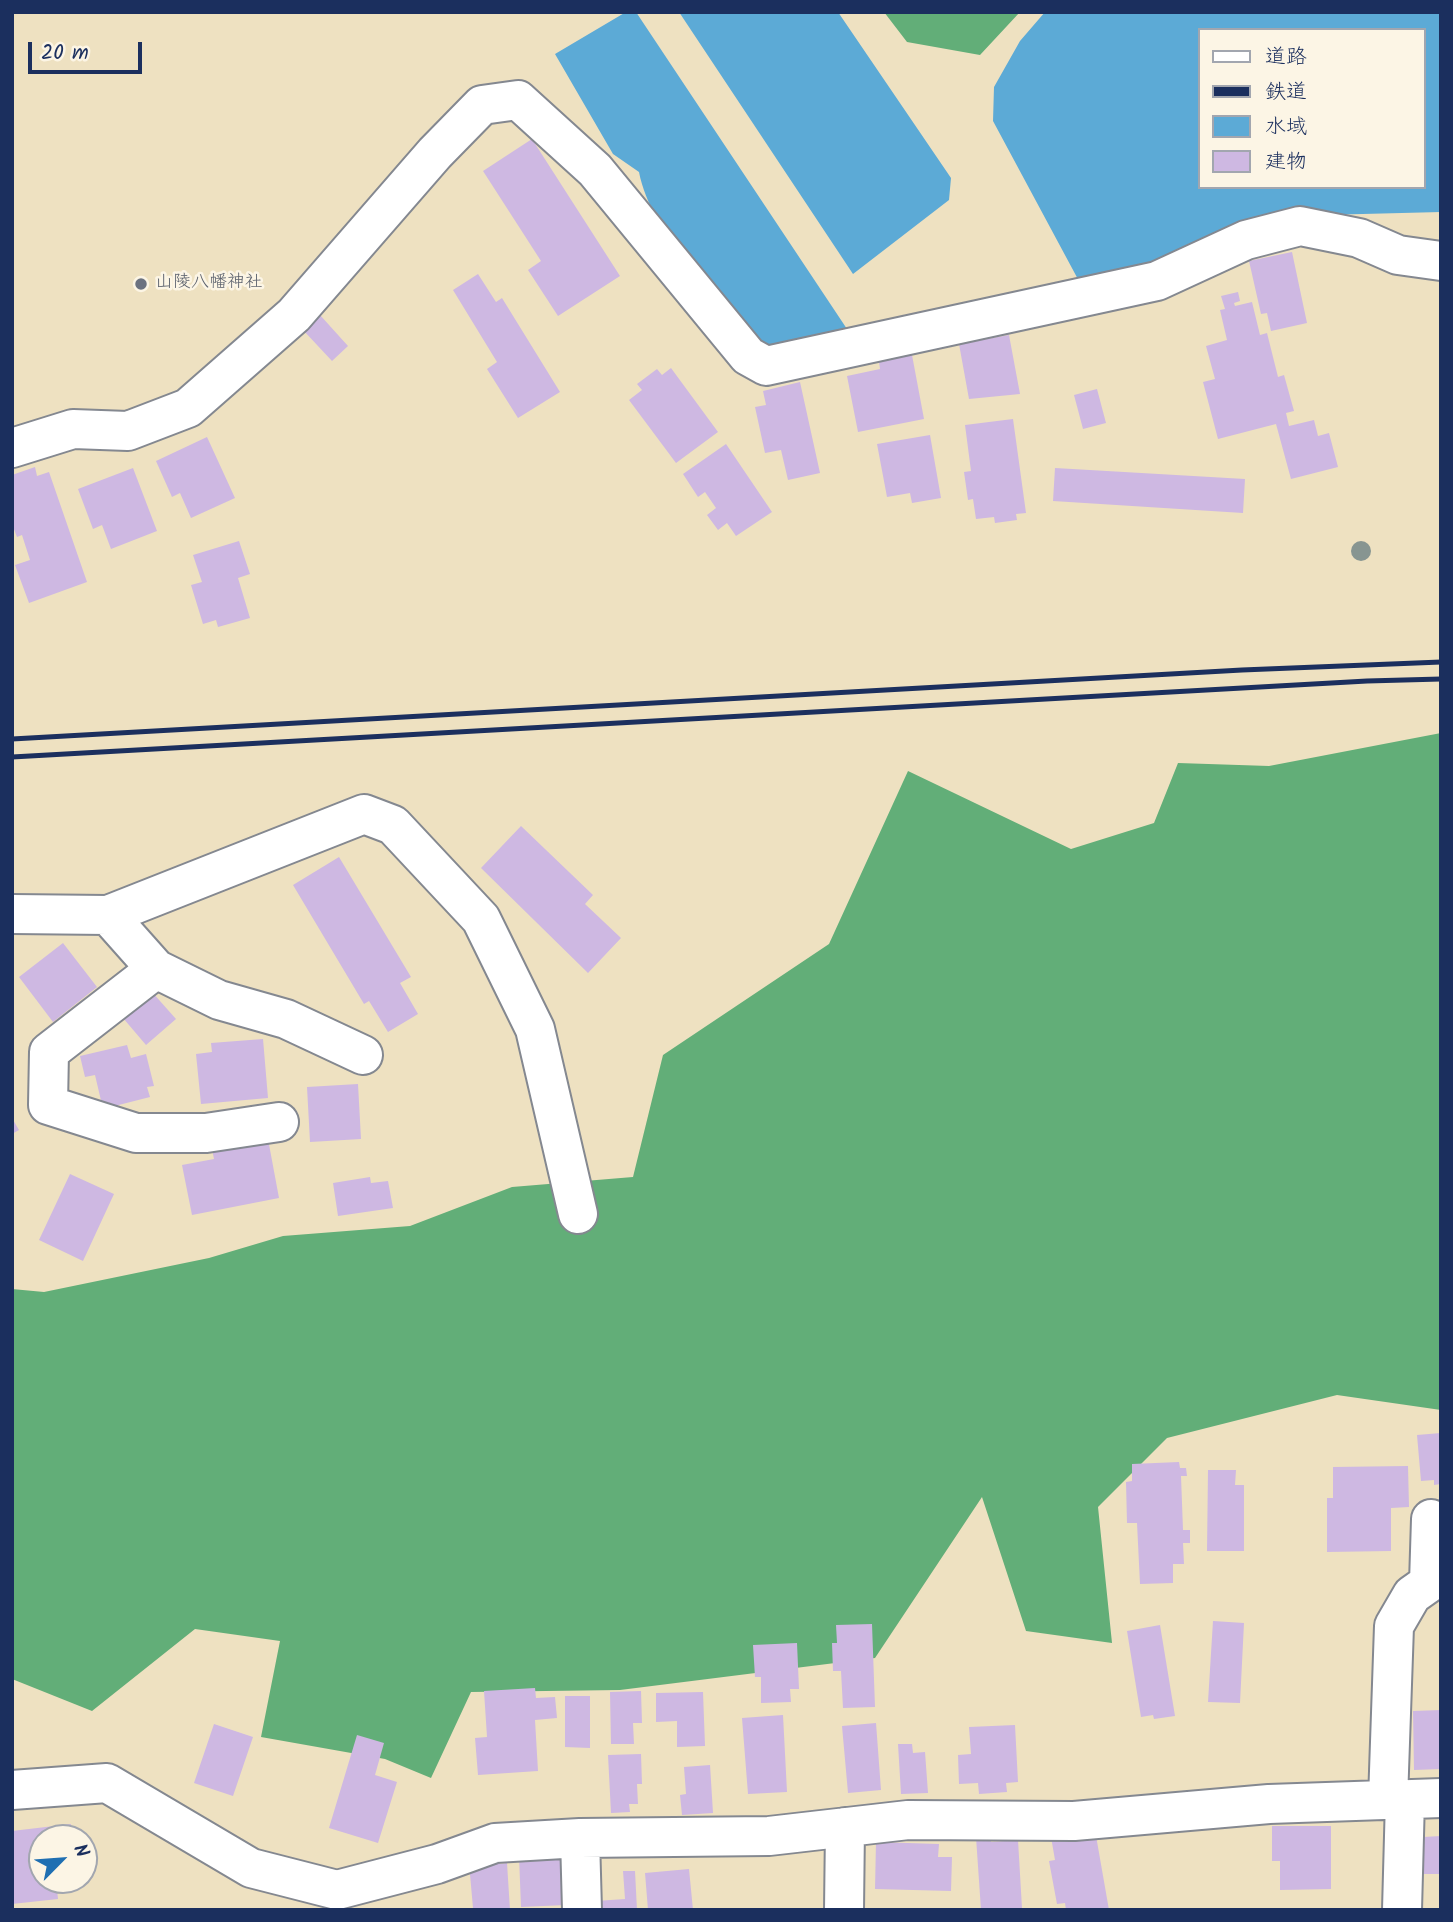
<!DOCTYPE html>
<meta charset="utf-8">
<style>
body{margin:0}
#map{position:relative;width:1453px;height:1922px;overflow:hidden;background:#eee1c1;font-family:Kalam,"Klee One",sans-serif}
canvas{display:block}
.frame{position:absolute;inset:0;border:14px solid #1b2f5e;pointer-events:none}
.legend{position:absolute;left:1198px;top:28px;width:228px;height:161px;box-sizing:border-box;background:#fcf5e5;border:2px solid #a2a6af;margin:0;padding:9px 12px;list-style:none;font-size:21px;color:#1b2f5e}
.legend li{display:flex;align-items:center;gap:14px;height:35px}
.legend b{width:35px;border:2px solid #a2a6af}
.north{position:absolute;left:28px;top:1824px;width:70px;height:70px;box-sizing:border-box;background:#fcf5e5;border:2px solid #a2a6af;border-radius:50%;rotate:65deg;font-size:19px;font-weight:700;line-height:28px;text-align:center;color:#1b2f5e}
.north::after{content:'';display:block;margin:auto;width:24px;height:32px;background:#1f6fb2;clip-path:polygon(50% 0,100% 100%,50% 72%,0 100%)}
.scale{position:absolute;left:28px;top:42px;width:114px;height:32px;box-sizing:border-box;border:4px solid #1b2f5e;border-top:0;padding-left:9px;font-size:21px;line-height:24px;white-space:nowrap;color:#1b2f5e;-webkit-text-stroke:5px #fcf5e5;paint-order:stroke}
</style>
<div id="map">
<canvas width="1453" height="1922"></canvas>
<div class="frame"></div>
<ul class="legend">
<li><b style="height:9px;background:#fff"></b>道路</li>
<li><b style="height:9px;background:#1b2f5e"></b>鉄道</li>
<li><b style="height:19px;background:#5caad6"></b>水域</li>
<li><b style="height:19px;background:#ceb8e2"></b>建物</li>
</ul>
<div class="north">N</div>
<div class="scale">20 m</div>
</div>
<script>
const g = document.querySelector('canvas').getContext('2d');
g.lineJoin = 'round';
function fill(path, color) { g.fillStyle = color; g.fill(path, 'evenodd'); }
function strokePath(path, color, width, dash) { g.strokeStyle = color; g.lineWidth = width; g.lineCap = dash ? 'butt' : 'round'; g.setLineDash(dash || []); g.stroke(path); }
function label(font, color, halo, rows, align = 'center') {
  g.font = font + ' Kalam,"Klee One",sans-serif'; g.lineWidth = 5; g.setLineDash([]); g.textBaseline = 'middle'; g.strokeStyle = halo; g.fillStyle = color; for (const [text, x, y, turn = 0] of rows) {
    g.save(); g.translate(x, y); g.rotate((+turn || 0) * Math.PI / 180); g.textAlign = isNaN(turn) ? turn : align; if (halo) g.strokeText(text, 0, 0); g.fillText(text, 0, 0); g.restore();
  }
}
fill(new Path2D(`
 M884,12H1020L980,55L907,42Z
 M1441,733V1410L1337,1395L1167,1438L1098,1507L1112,1643L1026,1631L982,1497L875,1658L620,1690L471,1692L431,1778L385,1759L261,1737L280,1641L195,1629L92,1711L12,1679V1289L44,1292L209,1258L283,1236L410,1226L512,1187L633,1177L663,1055L829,944L908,771L1071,849L1154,823L1178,763L1269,766Z`), '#62ae78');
fill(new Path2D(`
 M626,12H636L847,329L824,340L762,351C721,302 651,235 639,172L613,154L555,54Z
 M679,12H838L951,178L949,200L853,274Z
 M1045,12H1441V212L1323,215L1080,283L993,121L994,87L1020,41ZM1199,30H1423V187H1199Z`), '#5caad6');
fill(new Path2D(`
 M532,139L620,276L558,316L528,270L541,261L483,171Z
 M1292,252L1307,323L1271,331L1267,313L1261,314L1249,261Z
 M478,274L496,302L502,298L560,392L518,418L487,369L497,362L453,290Z
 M1238,292L1240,301L1234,303L1235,306L1252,302L1260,335L1267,333L1278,377L1284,375L1294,411L1286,413L1289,426L1314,420L1318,436L1329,433L1338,467L1291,479L1276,424L1218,439L1203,382L1215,379L1206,346L1227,340L1220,310L1225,309L1221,296Z
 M320,315L348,346L332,361L303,330Z
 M1009,335L1020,394L969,399L959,344Z
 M912,355L924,419L858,432L847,376L880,369L879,362Z
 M671,368L718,432L676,463L629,400L642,390L637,384L657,369L662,375Z
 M800,382L820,473L788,480L781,450L765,453L755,407L766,405L763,391Z
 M1097,389L1106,423L1083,429L1074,395Z
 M1013,419L1026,513L1016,514L1017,520L995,523L994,517L976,519L973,499L968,500L964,472L971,471L965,425Z
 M930,435L941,498L912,503L910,493L887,497L877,444Z
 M207,437L235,498L191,518L180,493L172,497L156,461Z
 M726,444L772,512L736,536L727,523L718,530L707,515L716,508L705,492L698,497L683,474Z
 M35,467L37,476L49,472L87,582L29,603L15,565L30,560L22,535L17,537L12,524V475Z
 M133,468L157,531L111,549L102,525L93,529L78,489Z
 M1055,468L1245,479L1243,513L1053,501Z
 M239,541L250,574L238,578L250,618L218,627L216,620L203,624L191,585L202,582L193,555Z
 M521,826L593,895L585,904L621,938L588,973L481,868Z
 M339,857L411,977L400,983L418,1014L388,1032L369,1001L364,1004L293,885Z
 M63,943L97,987L53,1022L19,977Z
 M152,992L176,1019L146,1045L123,1018Z
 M263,1039L268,1098L201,1104L196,1054L212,1052L211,1043Z
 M127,1045L131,1058L146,1054L154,1086L147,1087L150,1097L103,1109L95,1075L85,1077L80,1056Z
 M358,1084L361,1139L310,1142L307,1087Z
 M12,1118L19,1130L12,1134Z
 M268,1139L279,1198L192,1215L182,1165L214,1159L212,1149Z
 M70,1174L114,1194L83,1261L39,1240Z
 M370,1177L371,1183L388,1181L393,1208L338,1216L333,1183Z
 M1441,1433V1484L1434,1485V1480L1421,1481L1417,1435Z
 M1179,1462L1180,1468H1186L1187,1476H1181L1183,1530H1190V1543H1183L1184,1564H1173V1583L1140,1584L1137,1523H1127L1126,1482L1132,1481V1464Z
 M1408,1466L1409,1507L1391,1508V1551L1327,1552V1498H1333V1467Z
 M1208,1470H1236L1235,1485H1244V1551H1207Z
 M1213,1621L1244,1623L1240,1703L1208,1702Z
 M872,1624L875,1707L843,1708L841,1671H833L832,1643H837L836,1625Z
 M1160,1625L1175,1716L1154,1719L1153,1715L1141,1717L1127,1631Z
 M797,1643L799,1689H790L791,1702L761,1703V1677H755L753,1645Z
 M535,1688L536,1698L555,1697L557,1718L535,1720L538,1771L478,1775L475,1738L487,1737L484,1691Z
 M641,1691L642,1723H633L634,1744H611L610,1692Z
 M703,1692L705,1746L677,1747V1721L656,1722V1693Z
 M565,1696H590V1748L565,1747Z
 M1441,1710V1769L1414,1770L1413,1711Z
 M783,1715L787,1792L748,1794L742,1718Z
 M876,1723L881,1790L848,1793L842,1726Z
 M214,1724L253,1737L233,1796L194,1783Z
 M1015,1725L1018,1782L1006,1783L1007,1792L979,1794L978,1783L959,1784L958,1755L971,1754L969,1727Z
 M357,1735L384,1743L375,1775L397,1782L378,1843L329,1828Z
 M898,1744H912L913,1753L925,1752L928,1793L901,1794Z
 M641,1754L642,1784H637L638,1804H629L630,1812L611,1813L608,1755Z
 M710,1765L713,1813L682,1815L680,1795L686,1794L684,1767Z
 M71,1824L72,1838H42V1880H56L58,1899L12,1904V1831Z
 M1272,1826H1331V1889L1280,1890V1861H1272Z
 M1095,1830L1109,1910H1066L1065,1903L1057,1904L1049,1861L1055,1860L1051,1837Z
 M990,1835L991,1842L1018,1840L1022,1908L981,1910L976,1837Z
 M1441,1836V1874H1424L1423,1837Z
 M876,1842L939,1844L938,1857H952L951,1891L875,1889Z
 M564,1854L566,1905L521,1907L519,1856Z
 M499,1858L500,1864L507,1863L510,1910L473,1908L469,1863Z
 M689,1869L693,1910H648L645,1873Z
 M623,1871H635L637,1910H597L596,1901L625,1899Z`), '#ceb8e2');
const minor = new Path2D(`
 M12,448L73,429L128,431L188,408L294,315L435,153L482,105L518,100L595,170L748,356L766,366L1157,281L1246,240L1300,226L1359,238L1398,255L1441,261
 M12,914L108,915L364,814L393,825L481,919L535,1029L578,1214
 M108,915L156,969L219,1000L286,1019L363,1055
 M156,969L49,1052L48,1105L136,1133H206L279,1122
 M12,1790L107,1783L251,1868L337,1890L437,1864L495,1843L580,1838L769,1836L908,1820L1074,1821L1269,1804L1441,1798
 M1388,1800L1394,1626L1412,1595L1429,1583L1431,1519
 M580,1838L582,1910
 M844,1910L845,1827
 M1402,1910L1405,1799`);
strokePath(minor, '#848890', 42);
strokePath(minor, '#fff', 38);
strokePath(new Path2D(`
 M12,739L1242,670L1441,662
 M12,757L1367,681L1441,679`), '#1b2f5e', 5);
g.fillStyle = '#879591';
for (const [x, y] of [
 [1361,551]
]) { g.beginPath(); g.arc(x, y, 10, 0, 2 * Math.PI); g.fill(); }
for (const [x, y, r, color] of [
 [141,284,7,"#6b7280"]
]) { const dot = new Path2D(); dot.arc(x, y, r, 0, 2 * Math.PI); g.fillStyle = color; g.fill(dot); strokePath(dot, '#fcf5e5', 2.5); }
label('18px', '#5b616d', '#fcf5e5', [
 ["山陵八幡神社",155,284]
], 'left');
</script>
